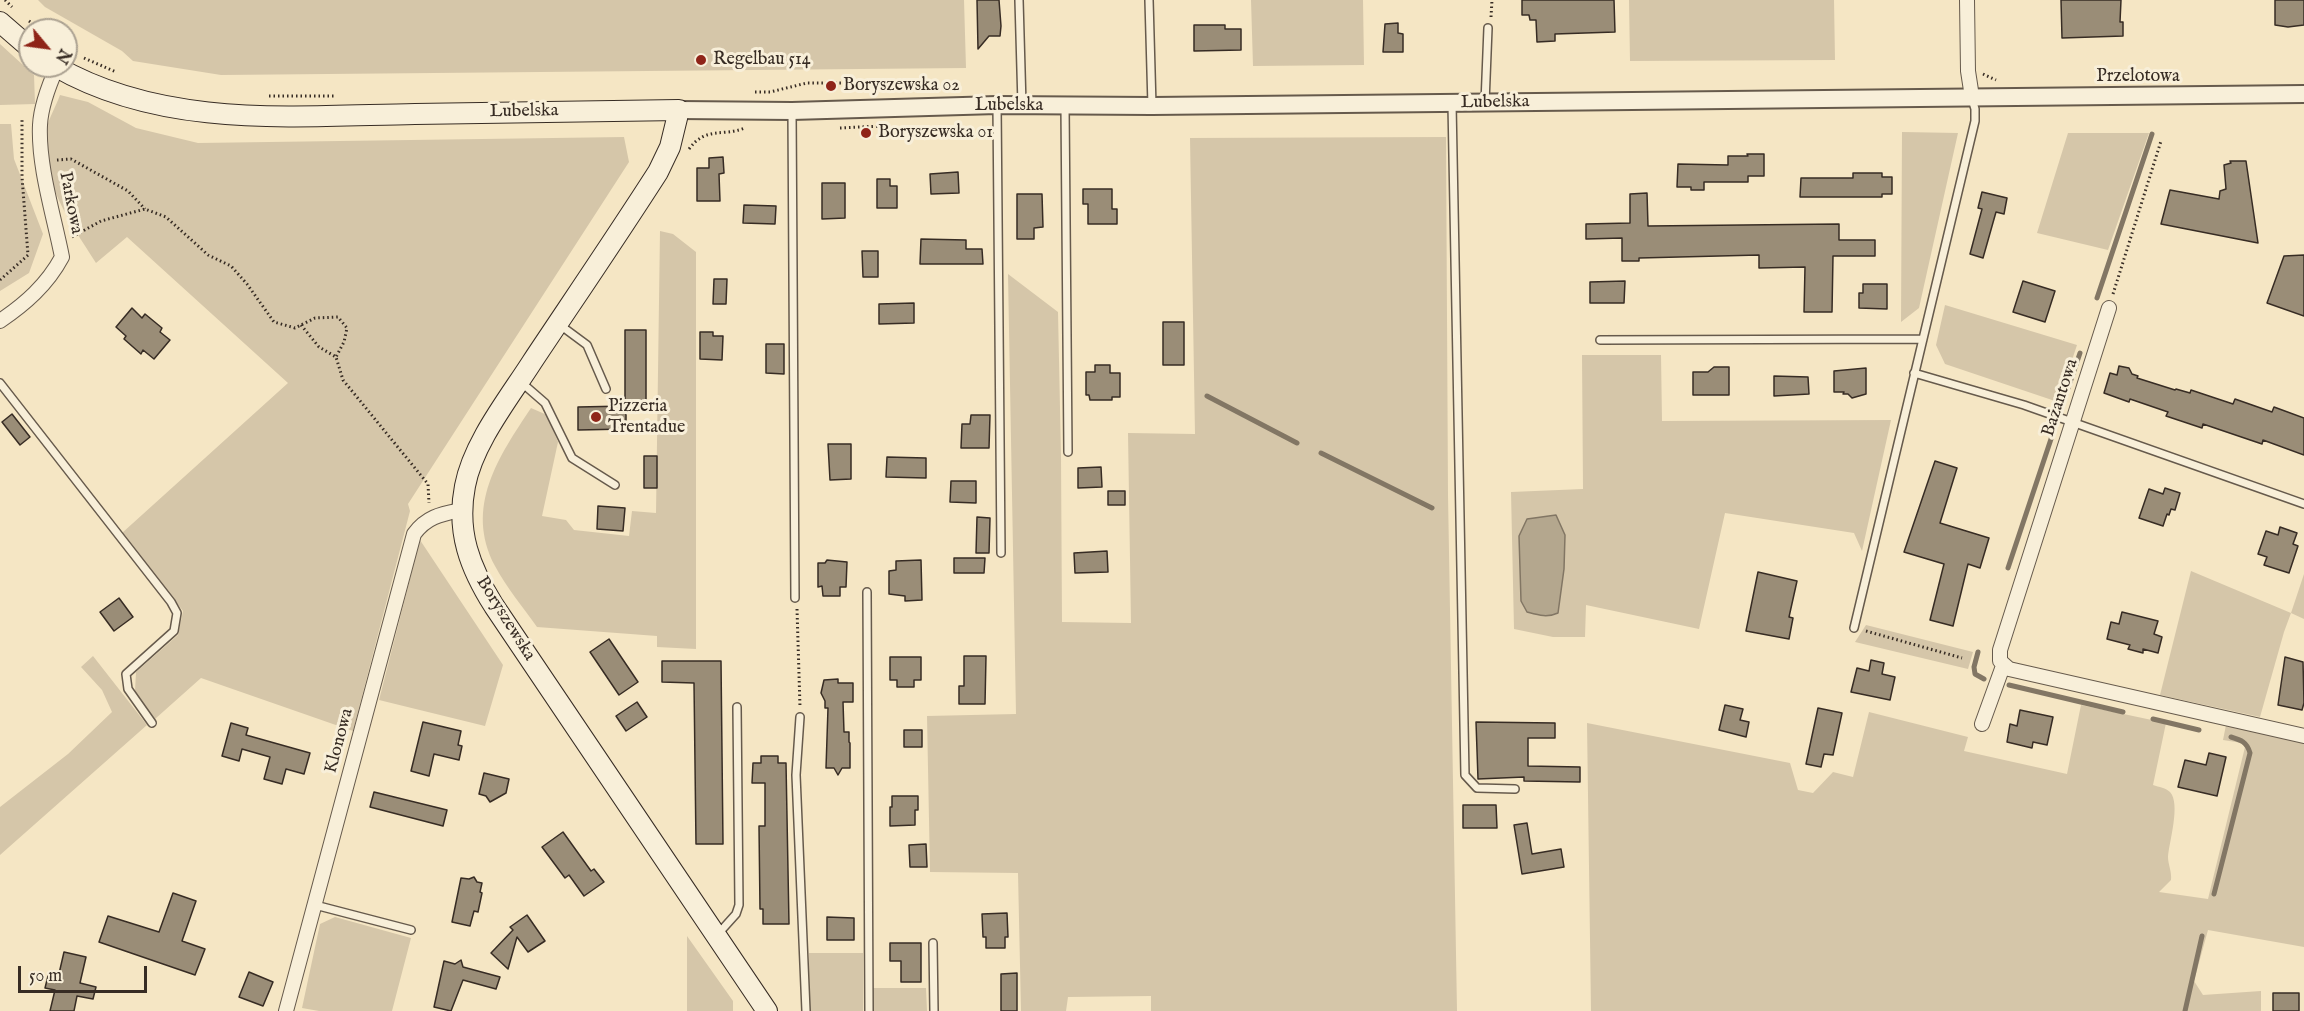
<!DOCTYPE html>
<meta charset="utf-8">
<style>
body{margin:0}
#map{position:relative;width:2304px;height:1011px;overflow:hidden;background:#f5e6c4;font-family:"IM FELL English",serif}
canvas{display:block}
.north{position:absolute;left:18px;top:18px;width:60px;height:60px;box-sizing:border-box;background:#f8efd9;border:2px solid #aba191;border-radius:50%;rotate:119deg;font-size:16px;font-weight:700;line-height:24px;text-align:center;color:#372c24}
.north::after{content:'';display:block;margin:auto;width:21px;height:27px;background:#8f2418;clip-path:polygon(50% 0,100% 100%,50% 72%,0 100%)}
.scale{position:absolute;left:18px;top:966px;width:129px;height:27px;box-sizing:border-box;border:3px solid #372c24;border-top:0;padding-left:8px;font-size:18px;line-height:21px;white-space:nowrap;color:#372c24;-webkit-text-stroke:4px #f8efd9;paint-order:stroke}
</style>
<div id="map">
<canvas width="2304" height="1011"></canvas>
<div class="north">N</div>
<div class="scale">50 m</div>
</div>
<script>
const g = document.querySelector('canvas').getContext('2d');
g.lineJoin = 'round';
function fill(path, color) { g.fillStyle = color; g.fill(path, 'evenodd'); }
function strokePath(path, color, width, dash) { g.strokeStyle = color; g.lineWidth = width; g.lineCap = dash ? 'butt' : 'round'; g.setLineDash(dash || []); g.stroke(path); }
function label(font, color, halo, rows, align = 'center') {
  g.font = font + ' "IM FELL English",serif'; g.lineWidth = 6; g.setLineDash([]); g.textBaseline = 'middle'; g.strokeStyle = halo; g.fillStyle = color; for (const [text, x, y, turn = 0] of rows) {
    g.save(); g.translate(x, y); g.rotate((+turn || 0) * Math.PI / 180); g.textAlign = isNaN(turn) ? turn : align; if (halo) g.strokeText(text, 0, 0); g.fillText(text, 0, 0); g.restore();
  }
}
fill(new Path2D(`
 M38,0H964L966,68L221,75L133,61L122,51L45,7Z
 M1251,0H1363L1364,65L1253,66Z
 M1629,0H1834L1835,60L1630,61Z
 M0,44L34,75L35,104L0,105Z
 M60,95L88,102L136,128L198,143L624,137L629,162L408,504L410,511L353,731L201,678L155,719L135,691L136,672L178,635L183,611L122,533L288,383L127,237L96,263C72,225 38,178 46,130C49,118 56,106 60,95Z
 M0,124H11L14,159L43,234L29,273L0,291Z
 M1902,132L1958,133L1919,308L1901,322Z
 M2068,133H2149L2108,250L2037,233Z
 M1446,137L1448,495L1457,1011H1151V996L1068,997L1066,1011H1021L1018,873L930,872L927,716L1016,714L1008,274L1058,312L1061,456L1062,622L1131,623L1128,433L1195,434L1190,138Z
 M660,231L673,234L696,252V649L657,647V636L537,627C523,607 506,587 495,566C464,507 499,456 531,408L547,415L558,442L542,516L566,520L574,530L629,536L632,511L656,513Z
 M1945,305L2077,345L2058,402L1945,364L1936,345Z
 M1582,355H1661L1662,421L1891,420L1862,551L1854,533L1725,513L1699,629L1586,605L1585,637H1553L1514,629L1511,492L1583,489ZM1521,562L1558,613C1543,621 1533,609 1521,601Z
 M420,540L503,665L485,726L379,700Z
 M2191,571L2291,613L2304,574V619L2291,613L2284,632L2260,717L2160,695Z
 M1866,625L1973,652L1968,669L1855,642Z
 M93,656L147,725L0,855V807L68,754L112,712L102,690L81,667Z
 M2081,705L2166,723L2153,785C2159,787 2166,788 2170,792C2181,804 2169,842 2168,857C2168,864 2172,872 2171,880L2159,892L2208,899L2245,747L2242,743L2223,740L2226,725L2304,742V947L2208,930L2194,981L2203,995L2261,991V1011H1591L1587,723L1790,763L1798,790L1813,793L1833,772L1853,777L1869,712L1968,737L1964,751L2067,774Z
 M335,917L411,938L392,1011H319L302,1008L320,924Z
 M687,936L733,1001V1011H687Z
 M809,953H863V1011H809Z
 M873,988H926L927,1011H873Z`), '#d5c6a9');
const water = new Path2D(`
 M1556,515L1565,535L1564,569L1558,613C1547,618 1538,615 1527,612L1521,601L1519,536L1527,519Z`);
fill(water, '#b4a78e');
strokePath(water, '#827664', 1.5);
strokePath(new Path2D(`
 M2097,298L2152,134
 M1207,396L1297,443
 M2064,400L2080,353
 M1321,453L1432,508
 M2008,568L2052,436
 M1978,652L1974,667L1975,674L1984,679
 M2009,685L2123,712
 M2153,719L2199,730
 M2214,894L2250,753C2247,742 2241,740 2231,737
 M2185,1011L2202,936`), '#827664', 5);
const building = new Path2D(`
 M977,0H999L1001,26L1000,36H989L978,49Z
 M1522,0H1614L1615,32L1555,34V41L1537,42L1536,20H1530L1529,15H1522Z
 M2061,0H2121L2120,22H2123V36L2062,38Z
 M2275,0H2304V25L2288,27L2275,25Z
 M1398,23V33L1403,34V52H1383L1385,24Z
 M1194,25H1225V29H1241V50L1194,51Z
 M1747,154H1764V176H1748V182H1704V190H1691V187H1677L1678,164L1728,165V156H1748Z
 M723,157L724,173L719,174L720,201H697V168H709V158Z
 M2230,161H2246L2258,243L2161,224L2170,190L2219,199L2220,191L2226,189L2224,165L2231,163Z
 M958,172L959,193L931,194L930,174Z
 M1853,173H1882V177H1892V194H1882V197H1800L1801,178H1853Z
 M877,179H890V186H897V208H877Z
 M822,183H845V218L822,219Z
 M1083,189H1112V209H1117V224H1088V204H1083Z
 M1982,192L2007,198L2004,214L1996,212L1983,258L1970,254L1982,209L1978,208Z
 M1647,193L1648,226L1839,224V240H1875V256H1833L1832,312H1804L1805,267L1759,268V255L1639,258V261H1622V238L1586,239V224L1630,223V194Z
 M1017,194H1042L1043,227L1034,228V239H1017Z
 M744,205L776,206L775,224L743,223Z
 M921,239L966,240V249H982L983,264H920Z
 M862,251H878V277H863Z
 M2304,255V316L2267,303L2284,256Z
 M714,279H727L726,304H713Z
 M1625,281L1624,303H1590V282Z
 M2023,281L2055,291L2045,322L2013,312Z
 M1863,284H1887V309L1859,308V293H1863Z
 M914,303V323L879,324V304Z
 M132,308L142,318L145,314L162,328L160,332L170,340L154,359L143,350L141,354L124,339L126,336L116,327Z
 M1163,322H1184V365H1163Z
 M625,330H646V402H625Z
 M700,332H713V336H723L722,360L700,359Z
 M766,344H784V374L766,373Z
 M1095,365H1110V373H1120V397H1112V400H1090L1089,395H1086V372H1095Z
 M2119,366L2129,368L2132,374L2138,376L2137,378L2175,390L2176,389L2190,393L2191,390L2233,404L2235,399L2272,412L2274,407L2304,418V455L2263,440L2262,444L2203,424L2202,428L2166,416L2168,412L2130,399L2129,402L2104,393L2110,373L2117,375Z
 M1714,367H1729V395H1693V372H1708Z
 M1866,368V394L1852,398L1848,394H1843L1844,392H1834V371Z
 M1774,376L1808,377L1809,394L1774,396Z
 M626,406V429L578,430V407Z
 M12,414L30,437L20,445L2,422Z
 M971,415H990L989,448H961L962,424H970Z
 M828,444H851V479L830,480Z
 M644,456H657V488H644Z
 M887,457L926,458V478L886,477Z
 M1935,461L1957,468L1940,523L1989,538L1980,568L1968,564L1953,626L1930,620L1944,564L1904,552Z
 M1101,467L1102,487L1078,488V468Z
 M951,481H976V503L950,502Z
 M2165,488L2180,493L2175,510L2171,509L2169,515L2167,514L2163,526L2139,518L2149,489L2163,494Z
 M1108,491H1125V505H1108Z
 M598,506L625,508L623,531L597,529Z
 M977,517L990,518L989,553H976Z
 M2280,527L2297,533L2293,544L2298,546L2289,573L2264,565L2267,557L2258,554L2266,531L2278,535Z
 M1107,551L1108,572L1075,573L1074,553Z
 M954,558H985L984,573H954Z
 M827,560L847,562L846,587H840V596H823L822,586L818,587V563H825Z
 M921,560L922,600L905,601V596L889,594V571L896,570V561Z
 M1758,572L1797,581L1789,617L1793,618L1789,639L1746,631Z
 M119,598L133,617L114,631L100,612Z
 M2122,612L2158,621L2154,634L2162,637L2158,653L2143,649V653L2128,649L2130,645L2107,639L2111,622L2119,624Z
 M609,639L638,682L619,695L590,652Z
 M964,656H986L985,704H959V686H964Z
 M890,657H921V680H914V687H897V680H890Z
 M2285,657L2303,662L2304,703L2302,710L2278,705Z
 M1871,660L1884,663L1882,674L1895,677L1890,700L1851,692L1857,668L1869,671Z
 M662,661H721L723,844H696L694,683L662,682Z
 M838,679V683H853V702H843L844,732H849V742L850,743V768H842L838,775L834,768H826L828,708H825V701L821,693L824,680Z
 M637,702L647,717L626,731L616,716Z
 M1725,705L1743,709L1740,720L1749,722L1746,737L1719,730Z
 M1818,708L1842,713L1833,755L1824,754L1821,767L1806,764Z
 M2020,710L2053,717L2047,745L2033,742L2032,748L2007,742L2010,724L2017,726Z
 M423,722L461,731L458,745L462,746L459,760L434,754L429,776L411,771Z
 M1476,722L1555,723V738H1528V766L1580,767V782L1524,781V777L1478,779Z
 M231,723L248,728L246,735L310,753L304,774L286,769L282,784L264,779L270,757L242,749L239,761L222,756Z
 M904,730H922V747H904Z
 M2209,753L2226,757L2217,796L2178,787L2185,760L2206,765Z
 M761,756H778V763H786L789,924H763V909H760L759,826H765V783H752L753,763H761Z
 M484,773L509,779L506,793L490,802L486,796L479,794Z
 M374,792L447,810L443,826L370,807Z
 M892,796H918V810H915V825L890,826V807H892Z
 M1463,805H1496L1497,828H1463Z
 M1527,823L1532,854L1561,849L1564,867L1522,874L1514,825Z
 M563,832L591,871L594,869L604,882L584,896L569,875L565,878L542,847Z
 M926,844L927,867H910L909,845Z
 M474,877L477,882L482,883L480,892L482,893L478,912L474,911L470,926L452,922L461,878L469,879Z
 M173,893L196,901L182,941L205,949L195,975L99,942L108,916L159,932Z
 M1007,913L1008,937H1005V948H986V937H983L982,914Z
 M527,915L545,941L528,952L517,937L508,969L491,953L513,930L510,927Z
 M827,917L854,918V940H827Z
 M890,943H921V982H901V961H890Z
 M64,952L86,957L80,983L96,987L93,999L77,996L74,1011H50L55,990L45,988L48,976L58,978Z
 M461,960L463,967L500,977L496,989L463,980L451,1011L434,1007L444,961L455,964Z
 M249,972L273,982L263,1006L239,997Z
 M1017,973V1011H1001V974Z
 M2273,993H2299V1011H2273Z`);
fill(building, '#9a8d77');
strokePath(building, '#372c24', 1.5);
const service = new Path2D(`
 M1019,0L1022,105
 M1149,0L1152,106
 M1485,103L1488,28
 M1452,104L1465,775L1477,788L1515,789
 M997,105L1001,553
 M1065,106L1068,452
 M792,111L795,598
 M560,325L587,345L606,389
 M1600,340L1923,339
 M1914,373L2024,405L2304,504
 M0,383L171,602L177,613L174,631L126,674L128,689L152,723
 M522,383L545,403L572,458L615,485
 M867,592L869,1011
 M1854,628L1975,121V109L1972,99
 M800,717L796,775L806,1011
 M315,905L411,930
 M718,934L736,914L739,905L737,707
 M933,943L934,1011`);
const minor = new Path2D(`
 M1967,0L1968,71L1972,97
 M2109,308L2000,650V661L2009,669L2304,736
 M0,321C25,304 47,285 62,257C54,216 38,166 40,125C41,105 49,85 57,67
 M1982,724L2003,666
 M286,1011L414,534C427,516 442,514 462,510`);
const tertiary = new Path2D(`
 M679,110L792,111L997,105L1152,106L2304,94`);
const secondary = new Path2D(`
 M0,22L30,48
 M55,66C163,129 295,116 415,114C503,113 591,111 679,110L670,147L658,172C617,236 574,299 532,362C509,398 473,443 465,486C456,532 470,568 494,606L767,1011`);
strokePath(service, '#665a4c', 10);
strokePath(minor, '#665a4c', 16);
strokePath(tertiary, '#665a4c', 20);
strokePath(secondary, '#372c24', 22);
strokePath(new Path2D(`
 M5,0L12,7
 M1491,17L1492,0
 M29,21L41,30
 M84,58L116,72
 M1983,74L1996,80
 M755,92H770L807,83H869L880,91
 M269,96H335
 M840,128L881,126
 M689,149C706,126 722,137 745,128
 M57,160L71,159L128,191L145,209
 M72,237L101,221L145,209L166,217L208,255L231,266L247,284L274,322L295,328L315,318L338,317L347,328L344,342L336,357
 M0,280L28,255L22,177V118
 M2113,294L2161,141
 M301,325L319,347L336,357L343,380L428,484L429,503
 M797,609L800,707
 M1866,631L1962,658`), '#372c24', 3, [1.5, 3]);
strokePath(service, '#f8efd9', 7);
strokePath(minor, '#f8efd9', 14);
strokePath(tertiary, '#f8efd9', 16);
strokePath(secondary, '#f8efd9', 20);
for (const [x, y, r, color] of [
 [701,60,6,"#8f2418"],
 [831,86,6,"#8f2418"],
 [866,133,6,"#8f2418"],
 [596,417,6,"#8f2418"]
]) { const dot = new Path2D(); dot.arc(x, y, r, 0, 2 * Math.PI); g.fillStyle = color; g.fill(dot); strokePath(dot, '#f8efd9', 2); }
label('18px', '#372c24', '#f8efd9', [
 ["Regelbau 514",713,60],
 ["Boryszewska 02",843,86],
 ["Boryszewska 01",878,133],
 ["Pizzeria",608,407],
 ["Trentadue",608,428]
], 'left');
label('18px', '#372c24', '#f8efd9', [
 ["Przelotowa",2138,77],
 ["Lubelska",1495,103,-1],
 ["Lubelska",1009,106],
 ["Lubelska",524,112,-1],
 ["Parkowa",70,203,79],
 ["Bażantowa",2061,398,-72],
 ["Boryszewska",505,619,58],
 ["Klonowa",340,741,-75]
]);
</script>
